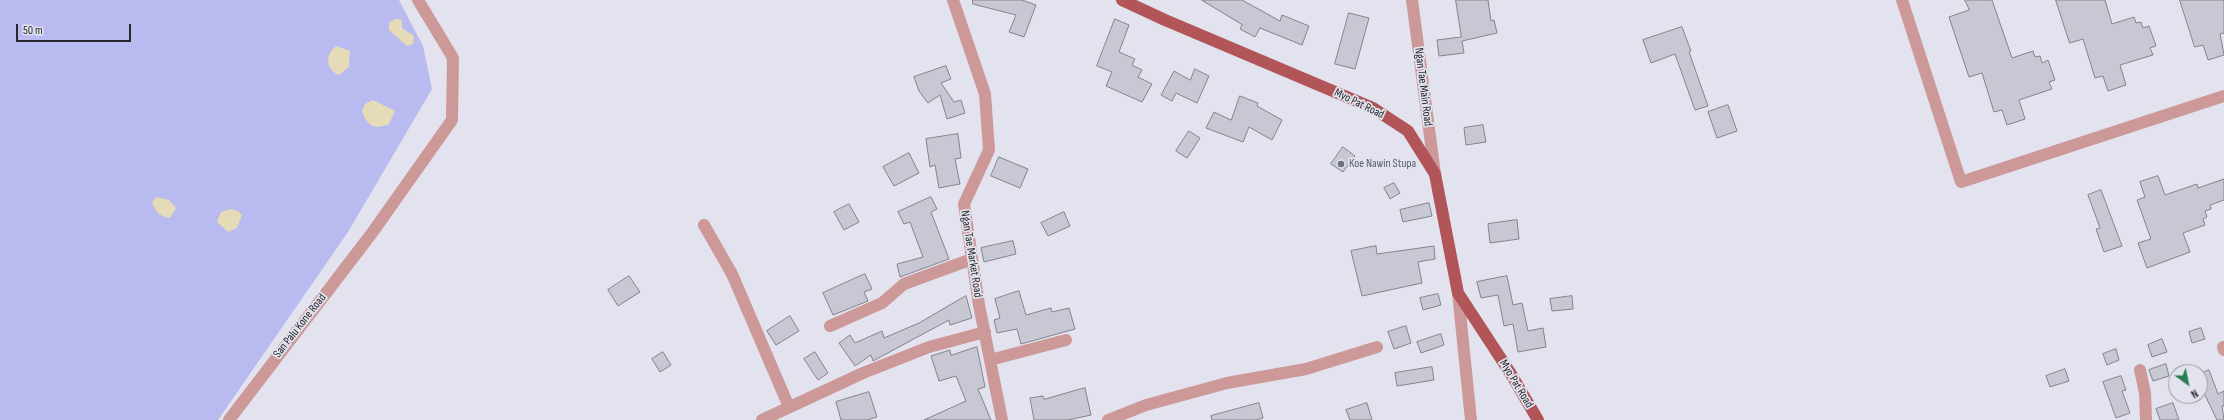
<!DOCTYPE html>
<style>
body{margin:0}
#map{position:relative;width:2224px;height:420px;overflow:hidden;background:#e3e3ef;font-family:"Sofia Sans Condensed",sans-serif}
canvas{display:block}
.north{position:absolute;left:2168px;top:364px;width:40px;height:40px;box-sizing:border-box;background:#e3e3ef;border:1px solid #9898a1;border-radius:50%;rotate:147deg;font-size:11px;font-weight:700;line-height:16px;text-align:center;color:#28282c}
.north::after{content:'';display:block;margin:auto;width:14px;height:18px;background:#277f54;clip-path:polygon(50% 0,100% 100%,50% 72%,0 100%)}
.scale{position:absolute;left:16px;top:24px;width:115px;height:18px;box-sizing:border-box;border:2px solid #28282c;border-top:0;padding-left:5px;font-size:12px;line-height:14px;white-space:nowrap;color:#28282c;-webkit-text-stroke:3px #e3e3ef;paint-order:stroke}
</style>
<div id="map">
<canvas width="2224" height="420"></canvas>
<div class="north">N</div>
<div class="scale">50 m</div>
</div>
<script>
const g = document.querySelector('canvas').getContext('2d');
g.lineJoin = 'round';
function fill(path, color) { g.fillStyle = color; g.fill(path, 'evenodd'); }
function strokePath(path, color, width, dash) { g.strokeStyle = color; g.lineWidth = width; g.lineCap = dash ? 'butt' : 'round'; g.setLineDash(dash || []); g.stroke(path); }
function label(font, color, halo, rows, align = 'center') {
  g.font = font + ' "Sofia Sans Condensed",sans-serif'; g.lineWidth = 3.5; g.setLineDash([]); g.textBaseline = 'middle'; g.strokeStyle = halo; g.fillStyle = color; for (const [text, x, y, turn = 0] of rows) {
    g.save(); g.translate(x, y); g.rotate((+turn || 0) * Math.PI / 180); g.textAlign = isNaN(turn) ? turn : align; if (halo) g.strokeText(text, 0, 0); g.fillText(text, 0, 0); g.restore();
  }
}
fill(new Path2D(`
 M0,0H399L423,46L432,89L348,232L218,420H0Z`), '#b9bbf0');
fill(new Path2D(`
 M395,19L402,20V28L414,36L413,44L407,46L389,30V23Z
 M336,46L350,51L349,67L339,75C325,69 325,55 336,46Z
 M373,100L395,111L389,124C374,130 367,126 362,111L365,104Z
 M157,197L169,200L176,208L170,218C160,217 155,211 152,202Z
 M230,209L238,211L242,215L237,228L228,232L217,222L221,212Z`), '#e5dbb6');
const building = new Path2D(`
 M973,0H1022L1036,5L1024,37L1009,32L1016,15L973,4Z
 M1202,0H1242L1280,21L1282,15L1309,26L1302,45L1260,28L1255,37L1240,29L1242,25Z
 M1456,0H1488L1491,21L1494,20L1497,33L1462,41L1464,53L1439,56L1437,40L1461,37Z
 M1965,0H1992L2012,58L2033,51L2035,57L2040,56L2042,63L2048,60L2055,80L2049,82L2052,89L2019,100L2025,119L2007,125L2002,110L1994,112L1982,73L1969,77L1949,17L1969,10Z
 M2056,0H2105L2112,24L2134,17L2136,23L2141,22L2143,28L2149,26L2156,46L2150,48L2153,55L2120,65L2126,85L2108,91L2103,76L2095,78L2083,39L2070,43Z
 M2180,0H2224V33L2220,34L2224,55L2208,60L2203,45L2195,47Z
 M1349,13L1369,18L1355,69L1335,64Z
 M1115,19L1129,25L1119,52L1135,59L1132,65L1142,70L1138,77L1152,84L1142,102L1106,86L1112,72L1097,66Z
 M1682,27L1691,51L1689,52L1708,106L1695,110L1675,54L1651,63L1643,40Z
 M946,66L951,79L941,83L954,102L961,100L965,113L947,119L940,95L928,103L919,91L914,77Z
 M1195,69L1209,76L1197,103L1176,93L1172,101L1161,95L1174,71L1190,80Z
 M1240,96L1258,103L1257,106L1282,120L1272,140L1249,127L1243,142L1206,128L1214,112L1231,120Z
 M1728,105L1737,131L1717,138L1708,112Z
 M1483,125L1486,142L1466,145L1464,128Z
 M1189,131L1200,138L1187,158L1176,151Z
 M958,134L961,158L955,159L960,184L939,188L935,165L930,167L926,139Z
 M1343,147L1355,156L1343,172L1331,164Z
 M909,153L919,173L894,186L883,167Z
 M999,157L1028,169L1020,188L991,176Z
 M2158,176L2165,195L2197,184L2198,188L2224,179V200L2210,205L2211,209L2205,211L2207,217L2203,219L2205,225L2183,233L2190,252L2147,268L2138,243L2151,239L2137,200L2145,197L2140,182Z
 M1394,183L1400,193L1390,199L1384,188Z
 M2101,190L2122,246L2104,252L2096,229L2100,228L2088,195Z
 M931,197L937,209L931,212L949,259L900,277L897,264L923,257L910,222L904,224L898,212Z
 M1429,203L1432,216L1403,222L1400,210Z
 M849,204L859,222L844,230L834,212Z
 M1064,212L1070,226L1048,236L1041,223Z
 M1517,220L1519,239L1490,243L1488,224Z
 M1013,241L1016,254L984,262L981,248Z
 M1376,246L1377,254L1434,246L1435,259L1418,262L1422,283L1362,296L1351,251Z
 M865,274L872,289L864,292L868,301L833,315L823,293Z
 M629,276L640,292L618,306L608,290Z
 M1507,276L1513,305L1522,303L1528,331L1543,328L1546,347L1518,352L1513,324L1504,326L1498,295L1481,298L1477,282Z
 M1019,291L1026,315L1051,308L1052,312L1069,308L1075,329L1021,344L1017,329L997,333L994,320L1000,318L995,299Z
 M1438,294L1441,305L1423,310L1420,298Z
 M966,296L972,318L950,325L949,320L873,361L871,355L855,366L839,343L850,335L855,343L882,331L884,338L919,323Z
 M1572,296L1573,309L1552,311L1550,299Z
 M790,316L799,331L776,345L767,331Z
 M1406,326L1411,343L1394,349L1388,332Z
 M2201,328L2205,339L2192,343L2189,332Z
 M1441,334L1444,345L1421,353L1417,342Z
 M2162,339L2167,352L2152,357L2148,345Z
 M977,347L985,387L978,389L991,420H924L966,401L956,376L939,381L931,356L950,350L951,355Z
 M2116,349L2119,360L2107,365L2103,354Z
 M663,352L671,365L660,372L652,359Z
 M815,352L828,373L818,380L804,359Z
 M2166,364L2169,376L2153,381L2149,370Z
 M1432,367L1434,380L1397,386L1395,373Z
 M2065,369L2069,381L2050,387L2046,376Z
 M2209,370L2218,394L2224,391V406H2222L2224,420H2217L2204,393L2200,395V374Z
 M2121,376L2126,390L2122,391L2130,413L2116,418L2103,382Z
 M1085,388L1091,415L1068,420H1034L1030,398L1043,396L1044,399Z
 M869,392L877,417L867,420H841L836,402Z
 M1259,403L1263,418L1256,420H1212L1211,416Z
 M1367,403L1372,420H1350L1346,410Z
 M2173,403L2179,420H2160L2156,409Z`);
fill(building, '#c7c8d3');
strokePath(building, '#83838e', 1);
strokePath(new Path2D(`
 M953,0L985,94L989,150L964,204L979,305L1002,420
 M1412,0L1435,174
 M1902,0L1961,182L2224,96
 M704,225L732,274L789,407
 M1458,293L1471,420
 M830,326L882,303L904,284L972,259
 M2223,347L2224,350
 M990,360L1066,340
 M2140,370L2145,393L2146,420
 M229,420L372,233L452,120L453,58L418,0
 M762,420L863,373L929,347L985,332
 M1108,420L1146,405L1227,383L1306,369L1377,347`), '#cd9898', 12);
strokePath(new Path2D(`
 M1122,0L1165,20L1373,108L1408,131L1435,174L1458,293L1511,374L1538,420`), '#b15558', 12);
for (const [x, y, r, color] of [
 [1341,164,4,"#6b7280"]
]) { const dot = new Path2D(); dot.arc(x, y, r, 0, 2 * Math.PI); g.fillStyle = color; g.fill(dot); strokePath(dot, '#e3e3ef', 1.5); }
label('12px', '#28282c', '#e3e3ef', [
 ["Ngan Tae Main Road",1423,87,83],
 ["Myo Pat Road",1359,104,26],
 ["Ngan Tae Market Road",971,254,81],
 ["San Palu Kone Road",300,326,-52],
 ["Myo Pat Road",1516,384,59]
]);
label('12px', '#5b616d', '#e3e3ef', [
 ["Koe Nawin Stupa",1349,164]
], 'left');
</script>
